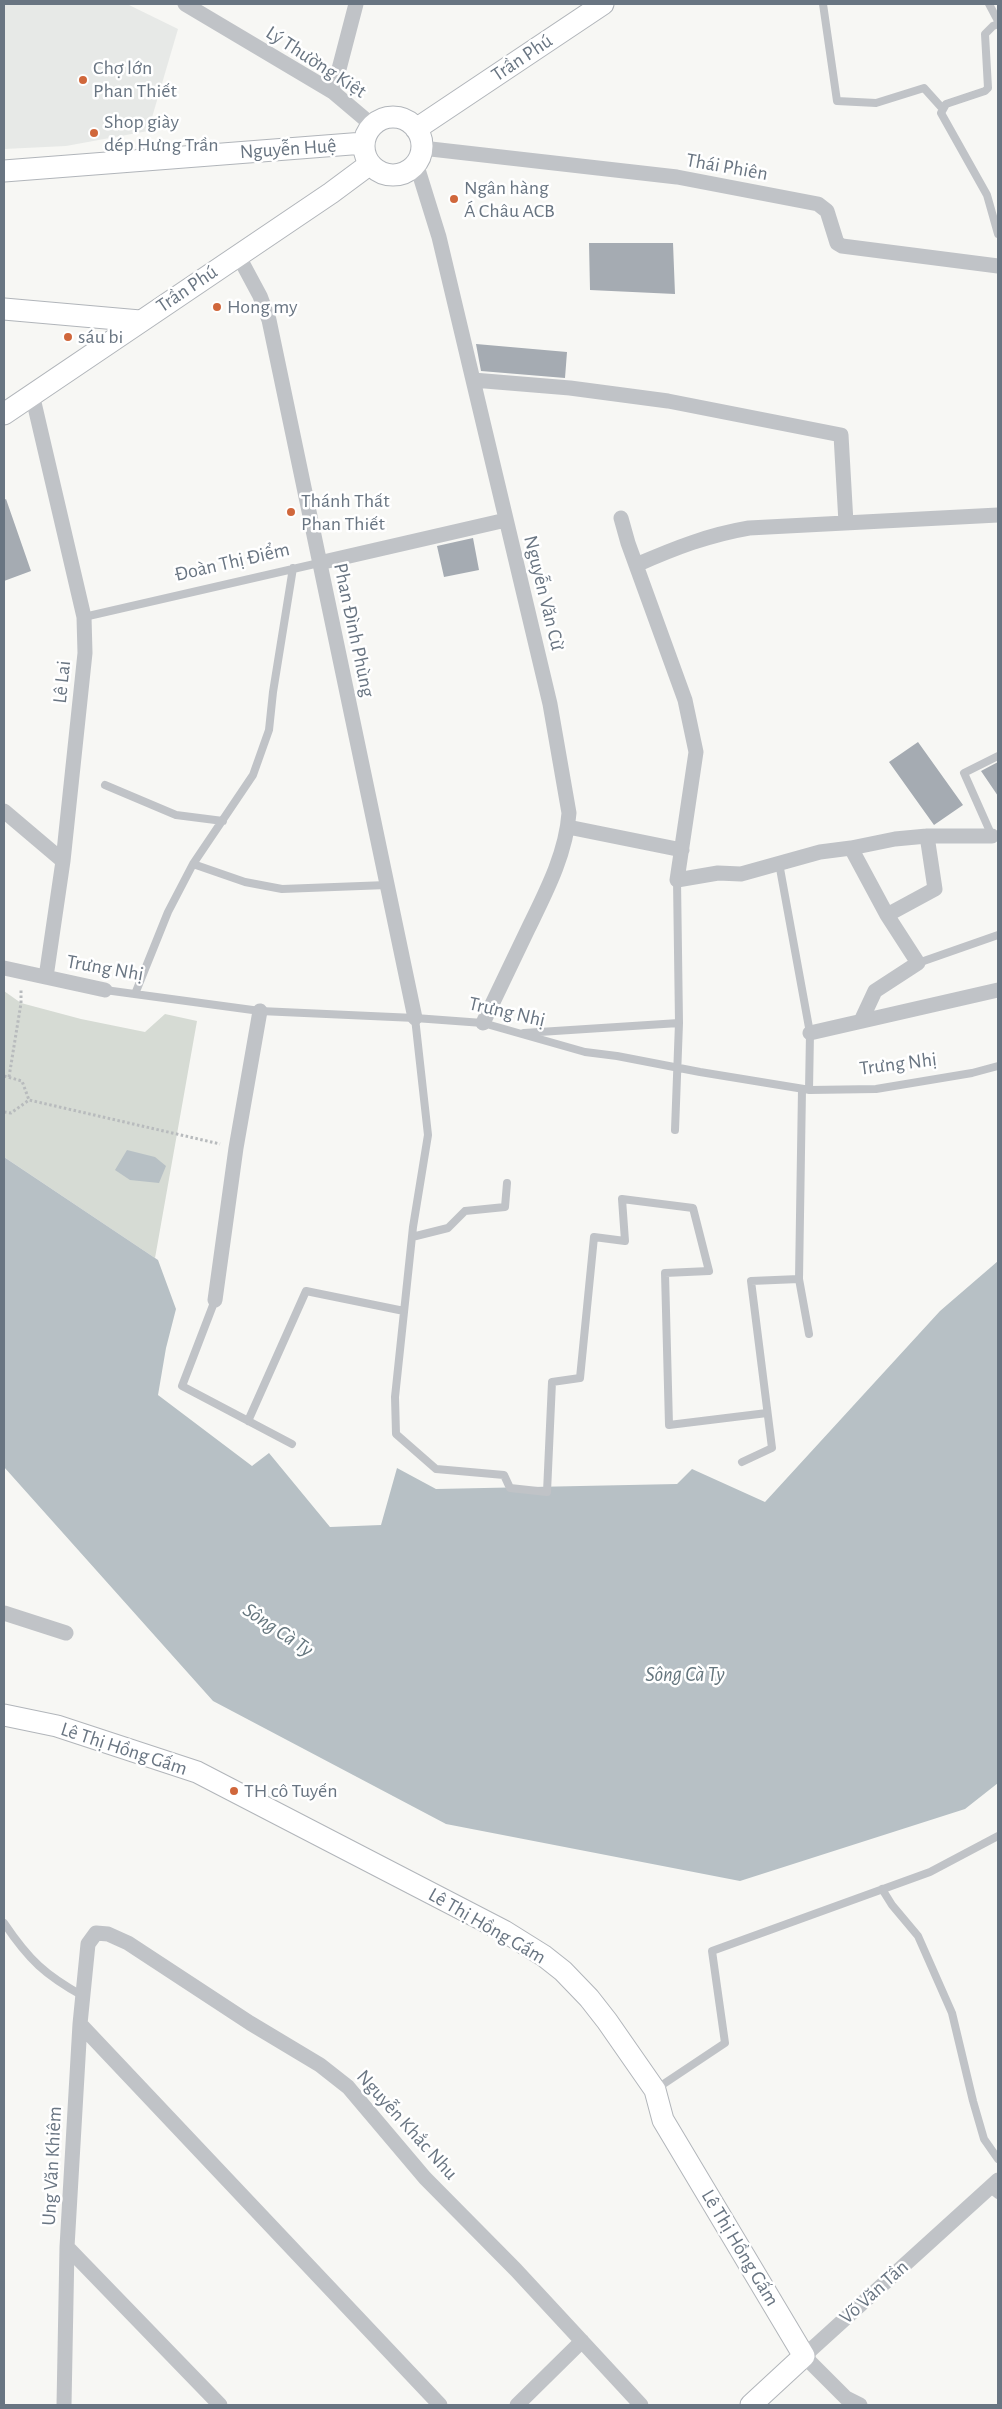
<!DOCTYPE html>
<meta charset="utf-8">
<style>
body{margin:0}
#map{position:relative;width:1002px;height:2409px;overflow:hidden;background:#f7f7f4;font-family:"Alegreya Sans",sans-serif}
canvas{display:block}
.frame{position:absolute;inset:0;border:5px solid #697582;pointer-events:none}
</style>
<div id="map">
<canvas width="1002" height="2409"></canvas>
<div class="frame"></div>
</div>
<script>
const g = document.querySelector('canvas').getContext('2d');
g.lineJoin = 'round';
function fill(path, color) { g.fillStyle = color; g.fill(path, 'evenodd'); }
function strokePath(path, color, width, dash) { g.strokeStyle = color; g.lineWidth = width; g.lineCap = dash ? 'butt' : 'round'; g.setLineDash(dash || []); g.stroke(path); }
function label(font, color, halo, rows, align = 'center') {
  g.font = font + ' "Alegreya Sans",sans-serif'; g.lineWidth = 5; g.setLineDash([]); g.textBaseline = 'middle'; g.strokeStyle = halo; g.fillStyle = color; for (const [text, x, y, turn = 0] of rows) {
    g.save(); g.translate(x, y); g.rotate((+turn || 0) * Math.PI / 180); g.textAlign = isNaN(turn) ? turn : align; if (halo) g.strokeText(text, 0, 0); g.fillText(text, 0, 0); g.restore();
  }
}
fill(new Path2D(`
 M4,4H127L178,29L148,131L66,146L4,149Z`), '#e7e9e7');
fill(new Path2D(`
 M4,991L21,1003L81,1019L145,1032L165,1014L197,1021L155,1258L4,1157Z`), '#d6dbd4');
fill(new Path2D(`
 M127,1150L155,1157L166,1166L159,1183L130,1180L115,1170Z
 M4,1157L158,1260L176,1309L166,1348L158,1395L252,1466L269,1453L330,1527L381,1525L397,1468L436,1489L677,1484L692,1469L765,1502L940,1311L998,1261V1783L965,1809L740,1881L446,1824L213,1701L4,1467Z`), '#b7c0c5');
fill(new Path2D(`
 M589,243H673L675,294L590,290Z
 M476,344L567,352L565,378L481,371Z
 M6,499L31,571L4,581V500Z
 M473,538L479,570L444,577L437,546Z
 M918,742L963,805L934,825L889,762Z
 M998,762V796L981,771Z`), '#a5abb2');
const secondary = new Path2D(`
 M364 146a29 29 0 1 1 58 0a29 29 0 1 1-58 0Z
 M416,129L603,4
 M4,171L364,143
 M4,309L140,321
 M4,414L331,193L370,164
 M4,1715L57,1726L197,1772L504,1931L544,1956L563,1971L589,1998L607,2021L655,2090L663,2120L804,2356L751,2405`);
strokePath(secondary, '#b1b5ba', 23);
strokePath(new Path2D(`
 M4,1076L22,1081L29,1100
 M9,1077L21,1003V988
 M4,1112L11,1113L29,1100L220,1144`), '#b8bbbd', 3, [2.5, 2.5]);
strokePath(new Path2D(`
 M823,4L837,101L876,103L924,88L942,108
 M989,4L998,21
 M998,24L993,26L985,34L988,88L985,91L946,104L941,113L987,195L998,234
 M84,617L319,563
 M105,785L176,815L223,821
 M992,836L964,773L998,756
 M779,863L810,1033L809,1090
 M193,864L245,882L282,889L387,885
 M918,963L998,935
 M105,990L260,1011L415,1018L483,1023L585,1052L617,1056L700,1072L810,1090L876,1089L972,1073L998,1066
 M135,994L168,912L193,864L253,775L269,730L273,692L293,568
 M415,1018L428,1135L413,1227L395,1397L396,1434L436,1469L504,1475L510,1488L547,1492L552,1382L580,1378L594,1237L625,1241L622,1199L693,1208L709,1271L665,1273L669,1425L767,1413
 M524,1033L679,1023
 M802,1089L799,1279L809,1334
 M675,1130L679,1023L677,880
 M412,1237L448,1228L465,1211L505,1207L507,1183
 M215,1300L182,1386L292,1444
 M248,1421L306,1291L404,1311
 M742,1462L772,1448L751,1281L799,1279
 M882,1889L892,1905L918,1936L952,2013L973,2101L984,2139L998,2159
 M4,1923C29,1960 45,1975 83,1996
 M656,2089L725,2043L712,1951L930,1872L998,1836
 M989,2188L998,2195`), '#c0c3c7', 8);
strokePath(new Path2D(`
 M185,4L333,92L372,125
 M333,92L356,4
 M422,148L677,177L818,204L827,211L837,243L842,246L998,266
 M416,163L439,237L550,704L569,813C566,854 546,892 528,929C513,960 498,992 483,1023
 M238,255L260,296L269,320L415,1018
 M473,380L570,388L668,401L841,435L846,523
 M32,394L84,617L85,653L63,861L46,977
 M621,518L628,543L685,700L696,752L677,880L718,873L741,874L820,852L851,848L887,915L918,963L875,991L861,1021
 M319,563L506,520
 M636,565C675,548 708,535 749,528L998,515
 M4,811L63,861
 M568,827L682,850
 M851,848L895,839L927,836H992
 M887,915L935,889L927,836
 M4,968L105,990
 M810,1033L998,990
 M215,1300L236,1148L260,1011
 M4,1613L66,1633
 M80,2024L440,2405
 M67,2247L220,2405
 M64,2405L67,2247L80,2024L88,1944L96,1933L108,1934L128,1943L250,2023L320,2065L348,2087L425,2178L516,2270L641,2405
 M517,2405L582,2341
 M860,2405L846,2398L804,2356L998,2180`), '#c0c3c7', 15);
strokePath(secondary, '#fff', 21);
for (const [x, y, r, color] of [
 [83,80,5,"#d0673b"],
 [94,133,5,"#d0673b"],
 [454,199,5,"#d0673b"],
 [217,307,5,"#d0673b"],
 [68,337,5,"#d0673b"],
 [291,512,5,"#d0673b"],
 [234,1791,5,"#d0673b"]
]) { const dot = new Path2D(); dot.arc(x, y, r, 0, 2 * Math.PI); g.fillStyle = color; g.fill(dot); strokePath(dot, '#fff', 2); }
label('20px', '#697582', '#fff', [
 ["Trần Phú",522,58,-34],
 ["Lý Thường Kiệt",316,62,33],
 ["Nguyễn Huệ",288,149,-4],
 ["Thái Phiên",727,167,10],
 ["Trần Phú",187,289,-34],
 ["Đoàn Thị Điểm",232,562,-13],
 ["Nguyễn Văn Cừ",544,593,76],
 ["Phan Đình Phùng",354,630,78],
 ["Lê Lai",62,682,-84],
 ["Trưng Nhị",105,968,10],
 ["Trưng Nhị",507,1012,13],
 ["Trưng Nhị",898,1064,-7],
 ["Lê Thị Hồng Gấm",124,1749,18],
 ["Lê Thị Hồng Gấm",487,1926,30],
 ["Nguyễn Khắc Nhu",407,2125,48],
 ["Ung Văn Khiêm",52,2166,-87],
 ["Lê Thị Hồng Gấm",740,2248,59],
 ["Võ Văn Tần",874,2292,-42]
]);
label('20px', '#697582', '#fff', [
 ["Chợ lớn",93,68],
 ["Phan Thiết",93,91],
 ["Shop giày",104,122],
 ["dép Hưng Trần",104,145],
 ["Ngân hàng",464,188],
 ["Á Châu ACB",464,211],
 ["Hong my",227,307],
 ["sáu bi",78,337],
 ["Thánh Thất",301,501],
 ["Phan Thiết",301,524],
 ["TH cô Tuyến",244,1791]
], 'left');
label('italic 21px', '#65767e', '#fff', [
 ["Sông Cà Ty",278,1630,34],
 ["Sông Cà Ty",685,1675]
]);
</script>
